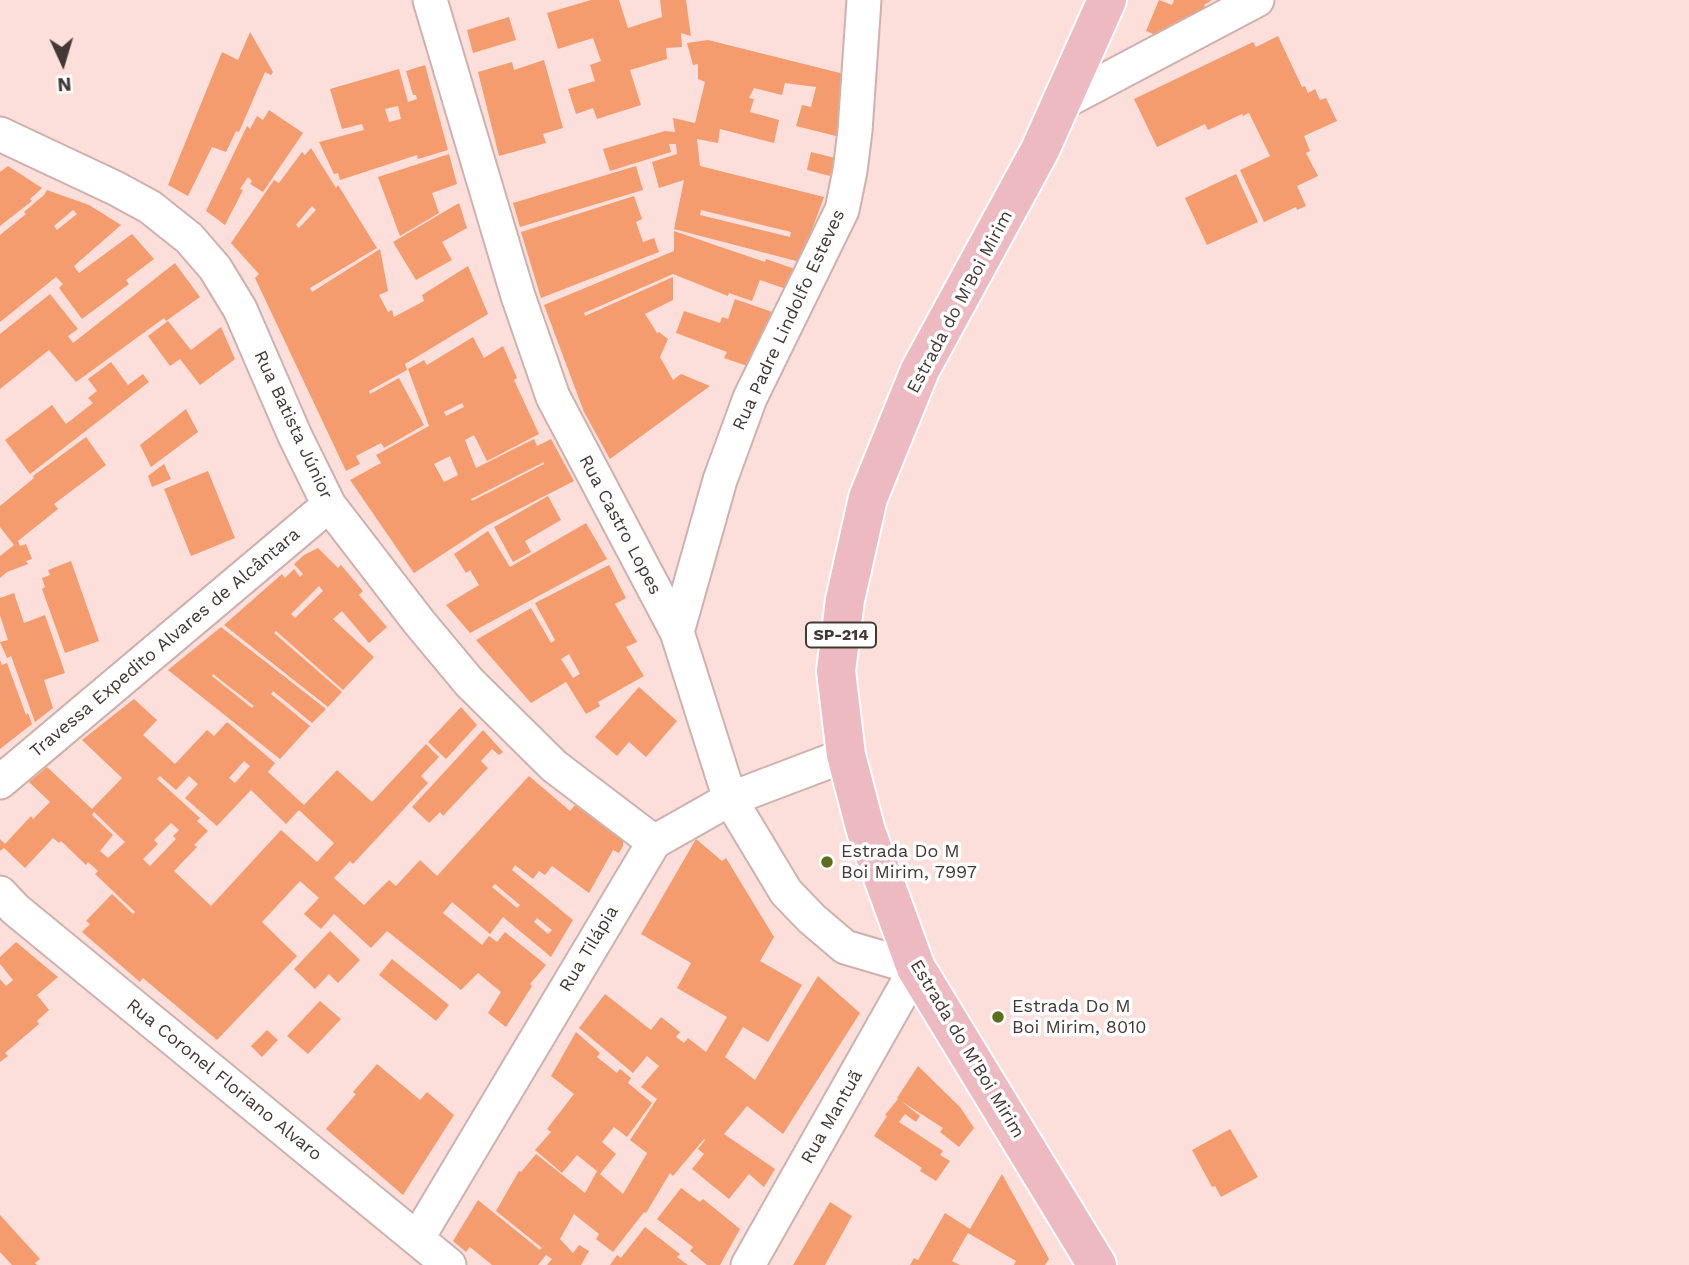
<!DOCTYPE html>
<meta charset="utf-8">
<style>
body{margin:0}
#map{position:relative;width:1689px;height:1265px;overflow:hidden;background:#fcdfda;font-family:"Work Sans",sans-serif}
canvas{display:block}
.north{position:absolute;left:28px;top:28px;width:70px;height:70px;-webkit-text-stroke:5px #fff;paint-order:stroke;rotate:176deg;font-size:19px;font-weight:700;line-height:28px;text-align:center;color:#433836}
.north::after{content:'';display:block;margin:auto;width:24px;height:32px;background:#433836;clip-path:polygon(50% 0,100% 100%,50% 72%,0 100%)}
</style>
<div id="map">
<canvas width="1689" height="1265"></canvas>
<div class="north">N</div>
</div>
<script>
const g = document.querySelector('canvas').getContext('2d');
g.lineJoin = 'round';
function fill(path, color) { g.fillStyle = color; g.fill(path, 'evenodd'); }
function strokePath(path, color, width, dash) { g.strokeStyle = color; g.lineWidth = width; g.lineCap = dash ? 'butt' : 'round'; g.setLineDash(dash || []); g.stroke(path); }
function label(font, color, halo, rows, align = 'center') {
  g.font = font + ' "Work Sans",sans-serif'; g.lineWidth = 7; g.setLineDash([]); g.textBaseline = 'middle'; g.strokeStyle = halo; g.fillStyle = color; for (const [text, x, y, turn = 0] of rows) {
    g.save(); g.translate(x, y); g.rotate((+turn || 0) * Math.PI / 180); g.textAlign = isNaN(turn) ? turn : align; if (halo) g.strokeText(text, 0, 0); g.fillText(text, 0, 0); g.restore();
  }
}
fill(new Path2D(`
 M591,0H619L628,28L662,17L660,0H686L691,36L681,33L682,47L666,48L667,59L630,70L641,105L597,119L593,108L576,114L568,89L595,81L590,65L601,61L593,38L558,49L547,13Z
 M1159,0L1172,5L1174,0H1212L1204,5L1209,13L1166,39L1146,31Z
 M509,17L516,40L473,53L467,30Z
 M250,32L273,72L271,75L265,72L239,132L236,131L226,152L212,147L188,196L168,185L222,52L238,60Z
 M1278,36L1302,87L1305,86L1308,93L1315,89L1320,100L1326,98L1337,121L1304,136L1310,151L1306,153L1318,176L1297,186L1306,206L1297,210L1296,207L1264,222L1240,170L1270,156L1249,113L1243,116L1242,114L1208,130L1205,124L1157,147L1134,99L1253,42L1256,47Z
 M708,40L848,75L840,137L796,126L802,105L811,107L816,87L785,83L782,95L754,88L749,98L754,99L750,112L779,120L774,143L720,129L718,143L697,139L700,166L824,197L800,262L674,229L684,180L659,188L652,162L677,154L676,144H669L671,152L610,171L603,149L665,131L675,132L673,118L695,123L705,82L698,79V64L693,65L687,43ZM701,210L791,232L790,237L700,215Z
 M544,60L563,128L543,134L546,143L499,156L478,72L512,62L514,70Z
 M425,65L448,150L418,159L417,155L340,180L338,173L334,174L319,142L364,130L362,124L342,129L330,89L399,69L408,102L417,99L416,95H413L406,71ZM398,106L401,119L389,122L385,109Z
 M269,110L303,133L263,192L250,184L252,181L248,177L240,189L243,190L225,225L206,211L247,126L250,129L257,116L263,120Z
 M311,148L336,188L338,185L377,248L310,288L312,292L380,249L388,291L379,295L388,312L392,310L394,317L424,301L422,295L468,266L488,314L405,364L407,370L369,391L370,394L399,378L424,425L384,448L381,443L356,456L360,464L346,471L255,278L259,274L231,243L274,180L279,183L302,152L305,155ZM312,206L316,210L299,228L296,225Z
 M811,152L835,158L830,176L807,170Z
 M449,154L457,184L432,193L439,213L400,236L378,177Z
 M8,166L42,188L30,199L32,201L0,226V172Z
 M636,166L643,190L520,227L513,203Z
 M1236,174L1258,222L1207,245L1185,198Z
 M47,190L89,205L121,225L74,266L79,273L132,234L154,259L126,280L129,284L82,319L59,288L63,284L56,277L0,322V235L26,214L24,212L44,195ZM73,210L77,214L57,230L54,226Z
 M634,196L642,219L636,222L643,242L654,238L659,252L541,298L521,232Z
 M459,203L467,228L442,242L452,260L416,280L393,242Z
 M674,231L765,262L766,259L798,270L789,290L760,280L752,301L729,293L728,296L673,274L584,313L585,316L673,277V300L645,314L657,333L659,332L668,339L660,357L673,380L681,374L710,386L610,459L584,412L544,305L674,251Z
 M175,263L200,297L166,321L164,318L76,382L49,350L0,389V334L50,294L78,329L68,336L73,343Z
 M735,299L778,314L747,366L724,358L727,352L676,333L684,311L720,323L722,317L728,319Z
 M168,321L191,350L221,327L235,359L200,385L180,359L170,366L148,336Z
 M473,337L484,358L503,346L517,378L514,380L539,434L487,461L474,435L465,440L476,468L534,439L537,446L551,439L574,481L486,526L414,573L350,480L381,463L376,455L429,426L408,369L424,360L427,365ZM462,403L464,407L446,416L444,412ZM450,456L458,475L444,482L434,464ZM544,462V464L472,501L471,499Z
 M111,362L128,385L143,374L149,382L30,474L5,440L52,405L66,424L93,403L88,398L97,391L88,379Z
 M186,409L198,432L151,467L140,445Z
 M86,437L106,465L54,504L58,509L18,541L20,546L26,544L32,559L26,561L28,564L7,572L0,578V556L14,545L0,527V506L34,478L33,476Z
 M164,464L171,479L152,487L148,476Z
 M208,471L235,538L191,556L164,489Z
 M548,496L561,520L525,541L531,552L513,562L494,527Z
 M586,523L607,559L470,633L446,605L479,585L470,570L466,573L454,554L488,531L510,567Z
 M318,548L338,568L341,565L363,591L359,595L387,627L369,643L342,611L333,619L374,657L343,690L276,631L274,633L342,692L328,707L224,625L282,574L285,578L294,569L300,577L303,574L294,564L304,555ZM319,586L323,591L295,618L291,614Z
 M71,561L99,641L65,653L42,589L45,587L42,578L50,575L48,570Z
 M609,565L626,598L615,604L637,642L626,647L644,676L598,702L600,706L586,714L566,682L531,703L476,640L531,608L551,643L555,640L535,603ZM569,654L580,674L573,678L561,659Z
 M14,593L24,623L45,615L65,673L44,680L53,708L35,722L11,656L7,658L0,642L8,640L0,615V598Z
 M221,627L326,709L312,723L273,691L271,694L310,726L280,759L168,670ZM213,674L254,706L252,708L212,676Z
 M0,660L2,665L7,663L26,715L28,713L32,724L0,749Z
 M639,687L677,721L646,757L629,742L617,756L595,737Z
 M134,699L157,720L143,735L175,764L207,730L214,736L227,722L275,763L268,772L304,805L337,770L372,802L426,744L439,757L421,776L428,783L353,864L350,861L334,878L364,905L389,880L396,886L420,860L437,876L529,776L570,811L575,805L623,841V846L619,853L613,850L589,893L552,866L545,875L539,871L533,879L515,865L512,870L573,920L551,957L503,917L490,934L452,902L443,913L482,945L489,936L497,942L505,932L546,965L530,984L532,986L506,1027L488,1013L501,992L478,973L461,990L387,931L371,948L334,914L321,929L304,914L319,898L300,881L262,922L297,956L217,1040L143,978L140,982L82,932L90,924L86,921L112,894L133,914L135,912L95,874L98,871L88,862L86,865L61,841L59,843L53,838L25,868L4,848L0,851V839L5,844L31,816L33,819L50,802L29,782L47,767L92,809L122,778L82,740ZM244,761L250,766L235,783L229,778ZM160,776L176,790L189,776L198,784L185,798L217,826L251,790L286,824L299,810L334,843L317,862L281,830L211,906L174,871L197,847L194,845L208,831L197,821L200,818L157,779ZM94,812L125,842L108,858L100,851L113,835L92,815ZM171,823L179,830L173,836L176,839L150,866L143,859L158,844L154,840ZM495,884L520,905L517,908L492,887ZM537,918L552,930L548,934L534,922Z
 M461,707L477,725L446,759L428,742Z
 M483,730L503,752L499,755L492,749L481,761L488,768L443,816L440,812L429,823L412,807Z
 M696,839L722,861L726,858L774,937L760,961L802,985L768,1042L743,1027L725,1057L755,1080L818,976L860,1013L783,1134L747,1106L724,1134L775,1169L764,1187L749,1174L729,1199L692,1169L704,1154L698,1149L705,1140L704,1139L673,1176L670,1173L646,1213L644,1212L613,1252L596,1239L599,1234L574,1214L560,1239L573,1253L579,1245L589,1251L581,1265H547L552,1259L546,1255L538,1265H492L470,1247L466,1252L453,1241L478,1200L540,1250L542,1248L496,1211L519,1171L521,1172L536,1154L585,1193L597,1171L577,1155L562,1173L535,1150L551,1132L547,1129L574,1094L551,1076L576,1032L600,1053L597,1057L617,1073L620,1069L631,1078L628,1083L652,1103L627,1137L614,1127L602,1142L616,1154L600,1174L623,1194L646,1155L647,1153L630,1140L657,1099L641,1087L659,1066L647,1056L633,1073L579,1028L605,994L651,1030L661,1017L680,1032L676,1037L684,1043L688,1038L706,1052L727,1017L677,988L691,963L641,934Z
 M330,931L360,960L338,983L329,974L315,989L294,969Z
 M16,942L58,977L37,995L49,1010L37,1021L39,1024L5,1053L8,1056L0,1062V979L6,986L13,980L0,964V957Z
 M392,959L449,1005L436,1021L379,975Z
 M320,1001L341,1019L308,1054L287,1036Z
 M267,1030L278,1040L262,1057L251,1046Z
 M377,1064L420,1100L427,1092L454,1115L403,1195L326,1129L356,1094L353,1092Z
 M918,1066L960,1107L974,1128L959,1147L940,1132L943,1128L901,1101L920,1116L916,1122L905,1114L899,1122L943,1151L940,1155L950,1161L936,1181L920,1171L922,1168L874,1136L887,1116L885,1115L898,1099L897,1098Z
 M1230,1129L1258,1177L1221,1197L1215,1186L1212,1187L1192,1150Z
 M1002,1174L1049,1259L1045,1265H1014L1016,1261L968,1233L952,1261L960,1265H910L914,1258L918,1260L945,1213L970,1229Z
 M681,1188L700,1202L703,1199L740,1229L720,1265H707L690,1251L693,1247L657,1219Z
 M830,1202L852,1216L825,1265H793Z
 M0,1215L40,1259L35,1263L37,1265H12L0,1252Z
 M645,1227L680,1254L677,1257L688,1265H610L617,1255L621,1258Z`), '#f59c6f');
const minor = new Path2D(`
 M430,0L518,296L553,397L677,632L730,799L786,892L812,919L845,947L916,968L748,1265
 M1062,103L1257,0
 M0,134L115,188L150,207L189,238L215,268L240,309L295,436L329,505L419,622L469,682L554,766L654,842
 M677,632L720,480L750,398L842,210L850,171L855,131L864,0
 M0,782L329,505
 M0,893L15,909L449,1265
 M417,1239L654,842L730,799L846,755`);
const primary = new Path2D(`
 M1097,1265L916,968L866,831L846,755L836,671L845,600L868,498L920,370L1040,150L1107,0`);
strokePath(minor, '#ceb1ad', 37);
strokePath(primary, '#fff', 42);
strokePath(minor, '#fff', 33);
strokePath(primary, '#edbac2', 38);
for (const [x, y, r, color] of [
 [827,862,7,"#5b6e1d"],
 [998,1017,7,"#5b6e1d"]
]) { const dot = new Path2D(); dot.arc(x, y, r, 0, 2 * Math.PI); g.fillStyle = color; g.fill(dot); strokePath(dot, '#fff', 2.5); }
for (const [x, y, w] of [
 [841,635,70]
]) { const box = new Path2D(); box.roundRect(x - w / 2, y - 12.5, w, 25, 5); g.fillStyle = '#fff'; g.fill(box); strokePath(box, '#433836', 2); }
label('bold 16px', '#433836', null, [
 ["SP-214",841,635]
]);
label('18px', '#433836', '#fff', [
 ["Estrada do M'Boi Mirim",960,302,-62],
 ["Rua Padre Lindolfo Esteves",789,320,-65],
 ["Rua Batista Júnior",293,425,65],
 ["Rua Castro Lopes",620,525,62],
 ["Travessa Expedito Alvares de Alcântara",165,643,-40],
 ["Rua Tilápia",589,949,-59],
 ["Estrada do M'Boi Mirim",967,1049,59],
 ["Rua Coronel Floriano Alvaro",224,1080,39],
 ["Rua Mantuã",832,1117,-60]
]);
label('18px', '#433836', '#fff', [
 ["Estrada Do M",841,852],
 ["Boi Mirim, 7997",841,873],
 ["Estrada Do M",1012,1007],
 ["Boi Mirim, 8010",1012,1028]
], 'left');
</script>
